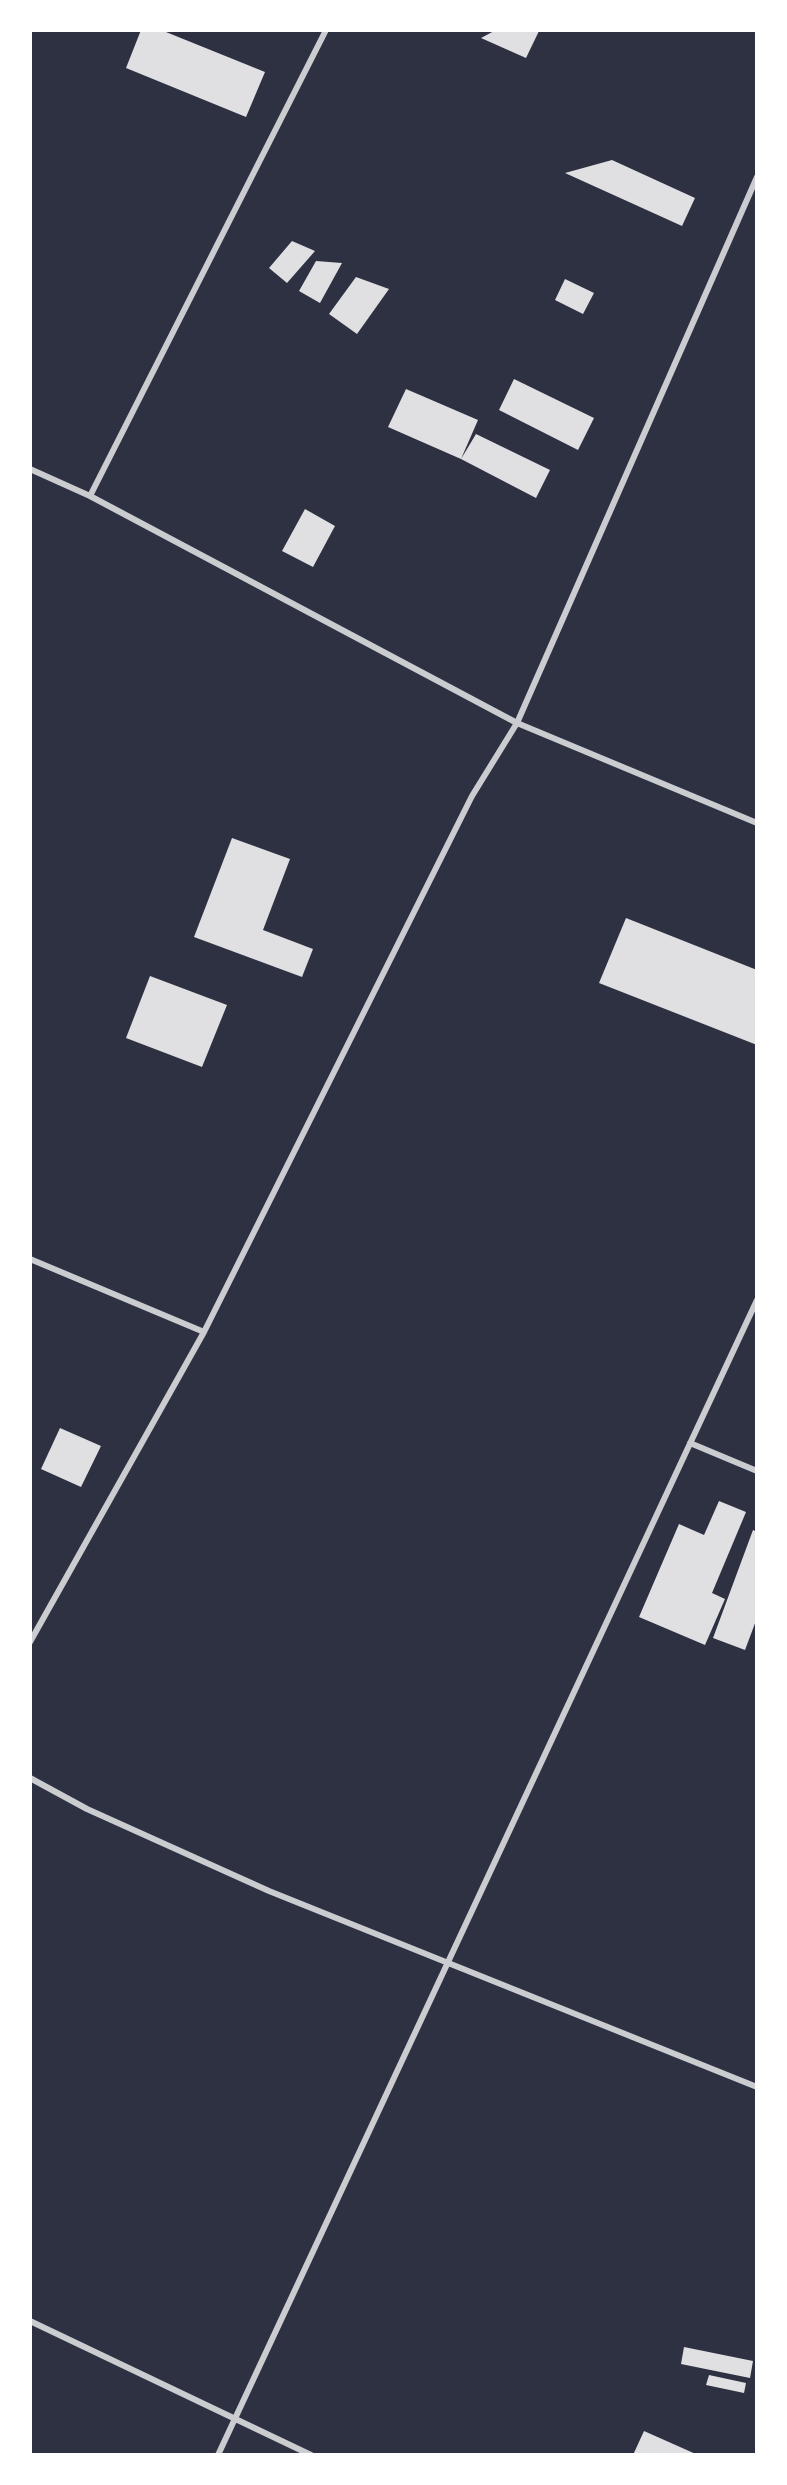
<!DOCTYPE html>
<style>
body{margin:0}
#map{position:relative;width:787px;height:2485px;overflow:hidden;background:#2d3142;font-family:"Public Sans",sans-serif}
canvas{display:block}
.frame{position:absolute;inset:0;border:32px solid #fff;pointer-events:none}
</style>
<div id="map">
<canvas width="787" height="2485"></canvas>
<div class="frame"></div>
</div>
<script>
const g = document.querySelector('canvas').getContext('2d');
g.lineJoin = 'round';
function fill(path, color) { g.fillStyle = color; g.fill(path, 'evenodd'); }
function strokePath(path, color, width, dash) { g.strokeStyle = color; g.lineWidth = width; g.lineCap = dash ? 'butt' : 'round'; g.setLineDash(dash || []); g.stroke(path); }
fill(new Path2D(`
 M141,30H161L265,72L246,117L126,68Z
 M496,30H536L539,31L526,58L481,38Z
 M612,160L695,198L682,226L565,173Z
 M292,241L315,251L287,283L269,268Z
 M316,261L342,263L320,303L299,291Z
 M356,277L389,289L357,334L329,314Z
 M565,279L594,293L583,314L555,300Z
 M514,379L594,418L578,450L499,410Z
 M406,389L478,420L461,459L476,434L550,470L536,498L461,459L388,427Z
 M305,509L335,526L313,567L282,551Z
 M232,838L290,859L263,930L313,949L302,977L194,937Z
 M626,918L757,970V1045L599,983Z
 M150,976L227,1005L202,1067L126,1038Z
 M60,1428L101,1446L81,1487L41,1469Z
 M719,1501L746,1512L712,1593L725,1599L705,1645L639,1617L679,1524L704,1535Z
 M753,1530L757,1532V1618L745,1650L713,1638Z
 M684,2347L753,2361L750,2378L681,2364Z
 M709,2375L746,2383L744,2393L706,2385Z
 M644,2431L698,2455H633Z`), '#e0e0e3');
strokePath(new Path2D(`
 M30,469L90,496L517,723L757,823
 M90,496L326,30
 M30,1259L204,1332
 M690,1443L757,1471
 M30,1642L204,1332L472,796L517,723L757,177
 M30,1778L87,1809L269,1891L757,2087
 M30,2321L311,2455
 M218,2455L757,1300`), '#caccd0', 6);
</script>
